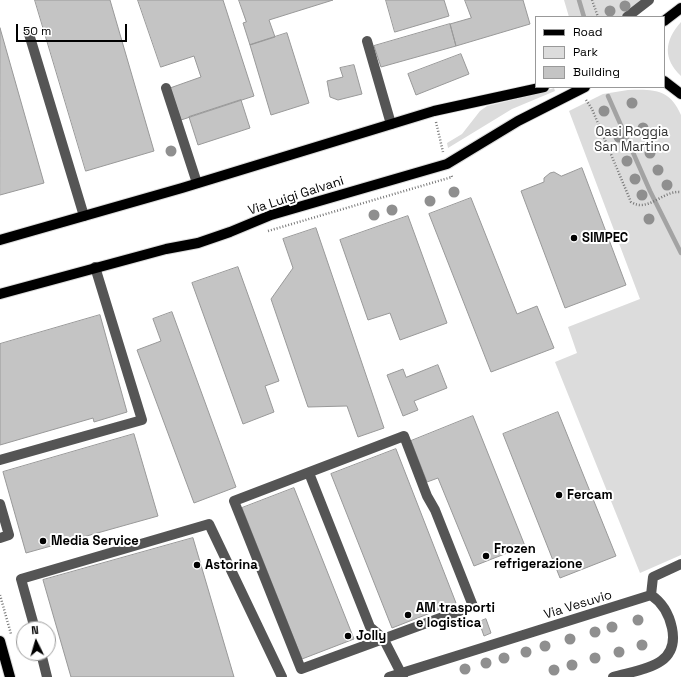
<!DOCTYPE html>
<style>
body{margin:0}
#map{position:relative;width:681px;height:677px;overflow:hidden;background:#fff;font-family:"Space Grotesk",sans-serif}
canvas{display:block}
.legend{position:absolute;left:535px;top:16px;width:130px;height:72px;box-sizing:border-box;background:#fff;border:1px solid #999;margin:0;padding:5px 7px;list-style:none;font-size:12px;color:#000}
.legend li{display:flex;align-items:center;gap:8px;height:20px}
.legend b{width:20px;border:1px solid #999}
.north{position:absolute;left:16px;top:621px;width:40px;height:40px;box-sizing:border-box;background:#fff;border:1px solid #999;border-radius:50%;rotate:355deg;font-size:11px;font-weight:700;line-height:16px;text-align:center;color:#000}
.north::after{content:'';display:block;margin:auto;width:14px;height:18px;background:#000;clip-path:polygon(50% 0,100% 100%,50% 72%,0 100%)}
.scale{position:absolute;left:16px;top:24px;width:111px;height:18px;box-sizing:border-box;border:2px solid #000;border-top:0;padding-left:5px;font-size:12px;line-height:14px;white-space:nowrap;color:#000;-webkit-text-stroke:3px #fff;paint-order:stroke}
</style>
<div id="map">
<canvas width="681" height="677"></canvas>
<ul class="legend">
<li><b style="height:5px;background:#000"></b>Road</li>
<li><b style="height:11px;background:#dcdcdc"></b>Park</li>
<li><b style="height:11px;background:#c4c4c4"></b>Building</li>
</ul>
<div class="north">N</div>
<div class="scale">50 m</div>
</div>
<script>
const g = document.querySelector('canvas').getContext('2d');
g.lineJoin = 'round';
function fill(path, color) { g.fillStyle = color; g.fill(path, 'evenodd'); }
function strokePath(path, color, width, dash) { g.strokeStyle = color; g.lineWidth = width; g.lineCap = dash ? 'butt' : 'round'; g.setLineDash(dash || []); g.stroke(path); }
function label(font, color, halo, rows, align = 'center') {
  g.font = font + ' "Space Grotesk",sans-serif'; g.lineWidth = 4; g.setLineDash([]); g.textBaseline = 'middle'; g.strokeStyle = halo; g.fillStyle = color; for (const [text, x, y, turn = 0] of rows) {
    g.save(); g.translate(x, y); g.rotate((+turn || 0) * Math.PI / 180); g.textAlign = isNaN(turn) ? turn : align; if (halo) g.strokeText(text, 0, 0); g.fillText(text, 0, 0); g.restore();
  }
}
fill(new Path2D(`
 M564,0H642L620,17H569Z
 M681,22V76C663,59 664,41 681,22Z
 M554,88L555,91L512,109L448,148L447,143L462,134L480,111L487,106L533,95Z
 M628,90C654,89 670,89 681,115V555L640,573L555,362L577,353L568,327L640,299L569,111L603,94Z`), '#dcdcdc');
strokePath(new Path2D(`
 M579,0L584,17
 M608,96L650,191L681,253`), '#a3a3a3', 4.5);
const building = new Path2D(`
 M35,0H110L154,151L86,171Z
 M138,0H223L254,96L181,120L170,88L201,77L194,56L161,67Z
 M239,0H333L269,20L275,37L250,45L243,23L246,22Z
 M386,0H444L449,16L395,32Z
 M465,0H523L530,24L456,46L450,24L471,18Z
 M450,24L456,46L381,67L374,46Z
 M0,28L44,183L0,195Z
 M287,33L309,103L271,115L250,45Z
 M461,54L469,74L416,95L408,74Z
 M354,65L362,94L338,100L330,97L327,81L343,77L340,68Z
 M241,100L250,128L198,145L189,117Z
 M582,168L626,285L565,308L521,191L544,182V178L550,173L554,172L561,176Z
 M471,198L517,314L537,306L554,348L491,372L429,214Z
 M408,216L447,323L400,340L390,313L368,320L340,240Z
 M316,228L384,428L358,437L347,406L308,407L271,299L293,268L283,239Z
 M238,267L279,381L265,386L274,412L243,424L192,283Z
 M172,312L236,487L194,503L137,350L161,341L153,319Z
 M100,315L127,412L94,422L93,418L0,445V344Z
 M438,365L447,388L414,401L418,410L403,416L387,375L403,369L406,377Z
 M558,412L616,556L560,578L503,434Z
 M473,416L525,546L474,566L438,478L427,482L411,441Z
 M134,434L158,516L26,553L3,472Z
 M396,449L456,603L392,628L331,474Z
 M294,488L354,639L302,659L242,508Z
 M193,538L234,677H71L43,580Z
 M486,619L491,633L484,636L479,622Z`);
fill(building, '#c4c4c4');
strokePath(building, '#999', 1);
const major = new Path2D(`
 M664,21L681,8
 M664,81L681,94
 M0,240L182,188L434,111L544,87
 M0,294L166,249L198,243L230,232L271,215L447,164L518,121L585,87
 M0,641L10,677`);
strokePath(major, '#dbdbdb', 12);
strokePath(new Path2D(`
 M592,0L598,17
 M586,100L592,109L631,202C648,213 663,190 681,192
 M436,122L443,152
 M268,231L452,177L451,174
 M0,595L11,634`), '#777', 2.5, [1, 2]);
strokePath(new Path2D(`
 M627,17L649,0
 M29,34L84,216
 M367,41L391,124
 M166,88L197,183
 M404,436L427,496L435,510L473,606L301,669L234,501Z
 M0,460L142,420L95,267
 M309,473L370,627L383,638L403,677
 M0,504L9,535L0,538
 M651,595L653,577L681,564
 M35,629L21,579L209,524L282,677
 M41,653L47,677
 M389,677L651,595C663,603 669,614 672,628C680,667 641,669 613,677`), '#555', 10);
strokePath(major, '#000', 10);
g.fillStyle = '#8f8f8f';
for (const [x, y] of [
 [625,6],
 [610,11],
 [632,103],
 [604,111],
 [643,128],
 [619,137],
 [171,151],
 [650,153],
 [627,161],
 [658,170],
 [635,179],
 [667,185],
 [454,192],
 [642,195],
 [430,201],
 [392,210],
 [374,215],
 [649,219],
 [638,620],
 [612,627],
 [595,632],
 [570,639],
 [642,645],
 [545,646],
 [526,652],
 [619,652],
 [504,658],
 [595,658],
 [486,663],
 [572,665],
 [465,669],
 [554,670]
]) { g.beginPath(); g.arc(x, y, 5.5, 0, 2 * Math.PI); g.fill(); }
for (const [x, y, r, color] of [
 [574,238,4,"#000"],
 [559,495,4,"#000"],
 [43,541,4,"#000"],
 [486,556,4,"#000"],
 [197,565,4,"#000"],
 [408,615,4,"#000"],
 [348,636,4,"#000"]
]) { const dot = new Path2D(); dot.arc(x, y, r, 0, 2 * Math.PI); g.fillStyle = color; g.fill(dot); strokePath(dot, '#fff', 1.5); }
label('13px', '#333', '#fff', [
 ["Oasi Roggia",632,132],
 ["San Martino",632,147]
]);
label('13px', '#000', '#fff', [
 ["Via Luigi Galvani",296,196,-18],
 ["Via Vesuvio",578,605,-17]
]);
label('bold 13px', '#000', '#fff', [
 ["SIMPEC",582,238],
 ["Fercam",567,495],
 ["Media Service",51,541],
 ["Frozen",494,549],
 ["refrigerazione",494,564],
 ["Astorina",205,565],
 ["AM trasporti",416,608],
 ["e logistica",416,623],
 ["Jolly",356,636]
], 'left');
</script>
